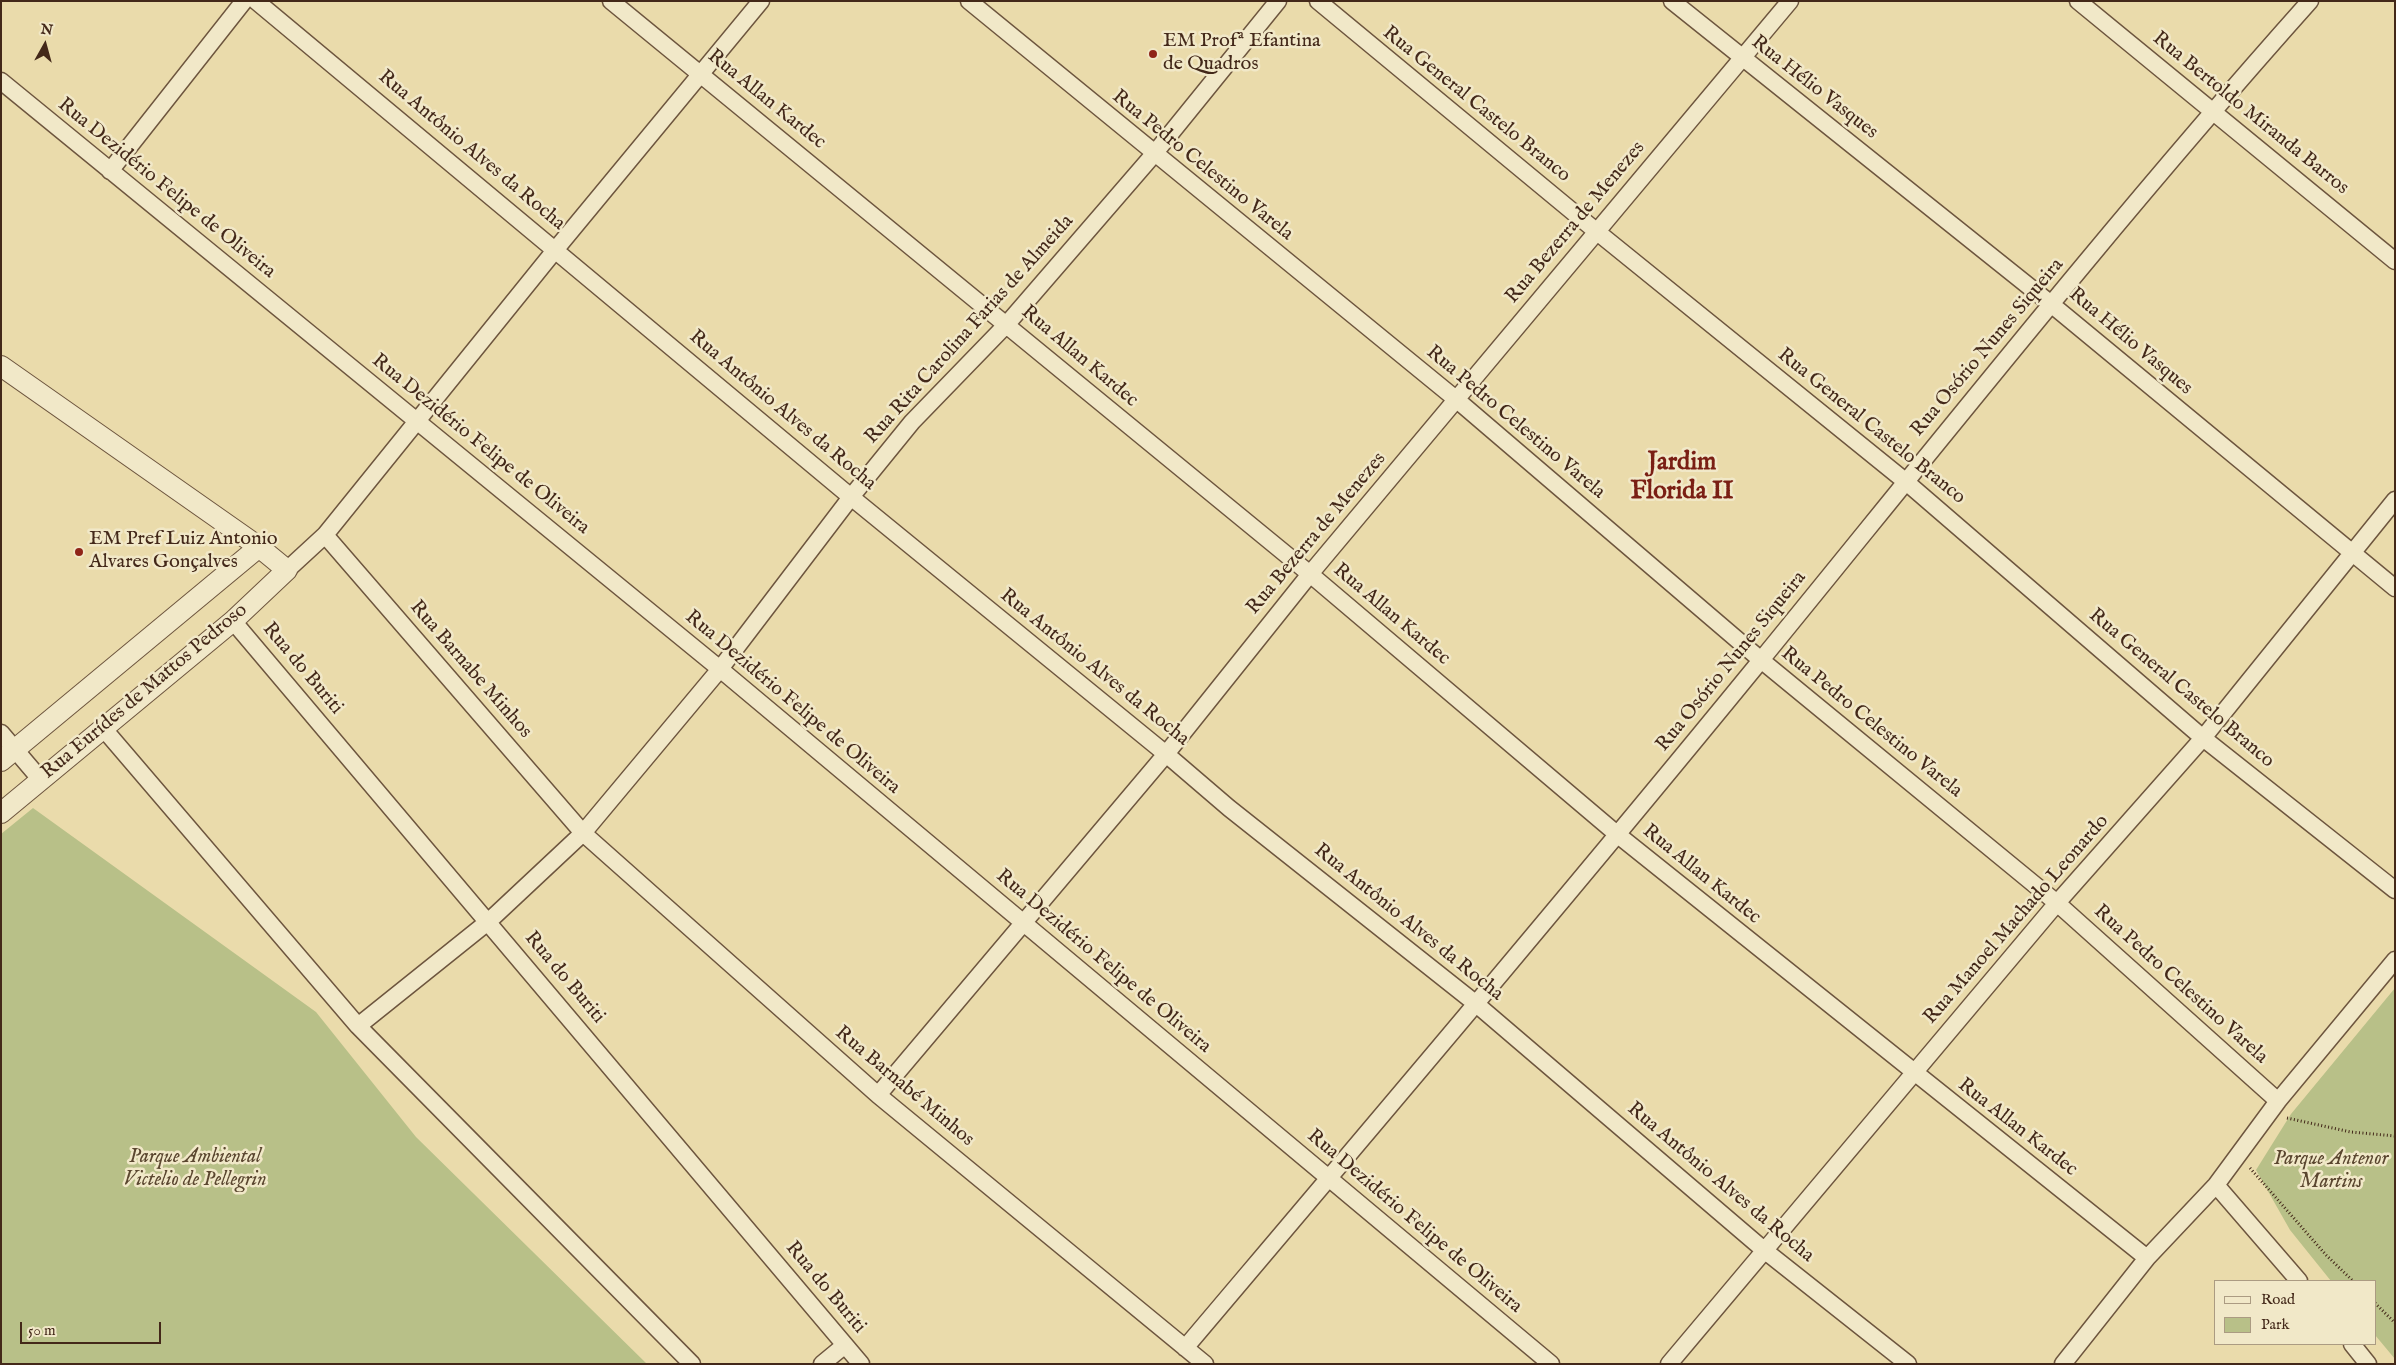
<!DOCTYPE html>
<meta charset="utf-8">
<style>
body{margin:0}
#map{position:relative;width:2396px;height:1365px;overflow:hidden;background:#eadbab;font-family:"IM FELL English",serif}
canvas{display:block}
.frame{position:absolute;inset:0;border:2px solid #432819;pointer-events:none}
.legend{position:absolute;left:2214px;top:1280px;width:162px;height:65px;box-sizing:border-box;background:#f1e8c8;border:1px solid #ab9b82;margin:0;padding:6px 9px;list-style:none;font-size:15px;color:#432819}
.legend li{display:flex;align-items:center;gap:10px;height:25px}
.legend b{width:25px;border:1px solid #ab9b82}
.north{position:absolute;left:20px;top:20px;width:50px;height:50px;-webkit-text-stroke:4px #f1e8c8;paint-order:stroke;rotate:7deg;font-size:14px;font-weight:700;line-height:20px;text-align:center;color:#432819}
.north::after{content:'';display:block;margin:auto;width:18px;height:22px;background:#432819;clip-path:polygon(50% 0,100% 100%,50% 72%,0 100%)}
.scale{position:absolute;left:20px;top:1322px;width:141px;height:22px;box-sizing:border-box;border:2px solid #432819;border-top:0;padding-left:6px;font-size:15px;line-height:18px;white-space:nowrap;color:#432819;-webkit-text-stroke:4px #f1e8c8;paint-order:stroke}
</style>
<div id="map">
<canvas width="2396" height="1365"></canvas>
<div class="frame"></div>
<ul class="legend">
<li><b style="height:6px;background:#f1e8c8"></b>Road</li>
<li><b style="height:14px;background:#b8c088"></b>Park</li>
</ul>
<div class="north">N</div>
<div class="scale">50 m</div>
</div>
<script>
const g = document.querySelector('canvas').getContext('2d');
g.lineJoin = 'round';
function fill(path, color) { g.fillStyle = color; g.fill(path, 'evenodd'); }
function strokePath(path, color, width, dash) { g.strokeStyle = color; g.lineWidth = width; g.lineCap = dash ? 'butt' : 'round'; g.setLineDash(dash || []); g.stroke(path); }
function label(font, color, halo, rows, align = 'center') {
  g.font = font + ' "IM FELL English",serif'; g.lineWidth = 5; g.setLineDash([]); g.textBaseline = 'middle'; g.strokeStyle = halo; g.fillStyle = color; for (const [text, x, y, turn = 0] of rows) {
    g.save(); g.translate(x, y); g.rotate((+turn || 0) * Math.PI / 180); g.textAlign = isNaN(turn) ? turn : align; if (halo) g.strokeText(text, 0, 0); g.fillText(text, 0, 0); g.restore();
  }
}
fill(new Path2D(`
 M33,808L316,1012L416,1137L647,1364H1V834Z
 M2395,988V1359L2375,1335V1281H2331L2290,1230L2256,1170L2291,1114Z`), '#b8c088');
const minor = new Path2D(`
 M256,1L851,497L1166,754L1229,808L1475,1003L1764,1250L1908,1364
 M611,1L1310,574L1618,835L2147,1258
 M969,1L1457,400L1761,660L2057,903L2278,1101
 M1318,1L1596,231L1905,481L2203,738L2395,890
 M1672,1L2051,304L2395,588
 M2078,1L2395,261
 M1,81L720,669L1551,1364
 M110,171L244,1
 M325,535L583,833L878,1095L1205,1364
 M287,570L325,535L556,249L761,1
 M233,621L861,1364
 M103,728L358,1026L692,1364
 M1,733L41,780
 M358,1026L489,921L583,833L720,669L851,497L912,422L1007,324L1154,154L1278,1
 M878,1095L1166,754L1310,574L1790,1
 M2216,1185L2299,1281
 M2352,1344L2368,1364
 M1185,1348C1377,1121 1569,895 1757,665C1939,442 2118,216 2310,1
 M822,1364L845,1345
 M1669,1364L2057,903L2203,738L2395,500
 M2063,1364L2147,1258L2216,1185L2278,1101L2395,960`);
const tertiary = new Path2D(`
 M1,366L259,547L287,570L233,621L1,813
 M1,761L259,547`);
strokePath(minor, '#6d553e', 19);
strokePath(tertiary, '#6d553e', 22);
strokePath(new Path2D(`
 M2287,1118L2351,1132L2395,1136
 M2250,1168L2326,1255L2353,1281
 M2375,1303L2395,1323`), '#432819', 3, [1, 2.5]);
strokePath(minor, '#f1e8c8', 16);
strokePath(tertiary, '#f1e8c8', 20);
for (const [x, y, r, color] of [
 [1153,54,5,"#8f2418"],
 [79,552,5,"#8f2418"]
]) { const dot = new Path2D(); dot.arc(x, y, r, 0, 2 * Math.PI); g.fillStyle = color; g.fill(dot); strokePath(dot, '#f1e8c8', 2); }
label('20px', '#432819', '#f1e8c8', [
 ["EM Profª Efantina",1163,42],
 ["de Quadros",1163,65],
 ["EM Pref Luiz Antonio",89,540],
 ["Alvares Gonçalves",89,563]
], 'left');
label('20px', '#432819', '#f1e8c8', [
 ["Rua Hélio Vasques",1814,88,38],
 ["Rua Allan Kardec",766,100,39],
 ["Rua General Castelo Branco",1476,105,39],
 ["Rua Bertoldo Miranda Barros",2250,114,39],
 ["Rua Antônio Alves da Rocha",471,151,40],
 ["Rua Pedro Celestino Varela",1202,166,39],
 ["Rua Dezidério Felipe de Oliveira",166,189,39],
 ["Rua Bezerra de Menezes",1576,223,-50],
 ["Rua Rita Carolina Farias de Almeida",970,330,-48],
 ["Rua Hélio Vasques",2130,342,40],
 ["Rua Osório Nunes Siqueira",1988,348,-50],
 ["Rua Allan Kardec",1079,357,40],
 ["Rua Antônio Alves da Rocha",782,411,40],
 ["Rua Pedro Celestino Varela",1515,423,40],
 ["Rua General Castelo Branco",1871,427,39],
 ["Rua Dezidério Felipe de Oliveira",480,445,39],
 ["Rua Bezerra de Menezes",1317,534,-50],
 ["Rua Allan Kardec",1391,615,40],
 ["Rua Osório Nunes Siqueira",1732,662,-51],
 ["Rua Antônio Alves da Rocha",1094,668,39],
 ["Rua do Buriti",302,669,50],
 ["Rua Barnabe Minhos",470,670,49],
 ["Rua General Castelo Branco",2181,689,40],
 ["Rua Eurídes de Mattos Pedroso",145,692,-40],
 ["Rua Dezidério Felipe de Oliveira",792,703,40],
 ["Rua Pedro Celestino Varela",1871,723,39],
 ["Rua Allan Kardec",1701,875,39],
 ["Rua Manoel Machado Leonardo",2017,920,-49],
 ["Rua Antônio Alves da Rocha",1408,923,39],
 ["Rua Dezidério Felipe de Oliveira",1103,962,40],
 ["Rua do Buriti",564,978,50],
 ["Rua Pedro Celestino Varela",2180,985,42],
 ["Rua Barnabé Minhos",904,1087,40],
 ["Rua Allan Kardec",2017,1128,38],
 ["Rua Antônio Alves da Rocha",1720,1183,40],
 ["Rua Dezidério Felipe de Oliveira",1414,1222,40],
 ["Rua do Buriti",825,1288,50]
]);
label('italic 20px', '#5a462f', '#f1e8c8', [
 ["Parque Ambiental",195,1158],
 ["Victelio de Pellegrin",195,1181],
 ["Parque Antenor",2331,1160],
 ["Martins",2331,1183]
]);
label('bold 25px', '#7a1f14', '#f1e8c8', [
 ["Jardim",1682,464],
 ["Florida II",1682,493]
]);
</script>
